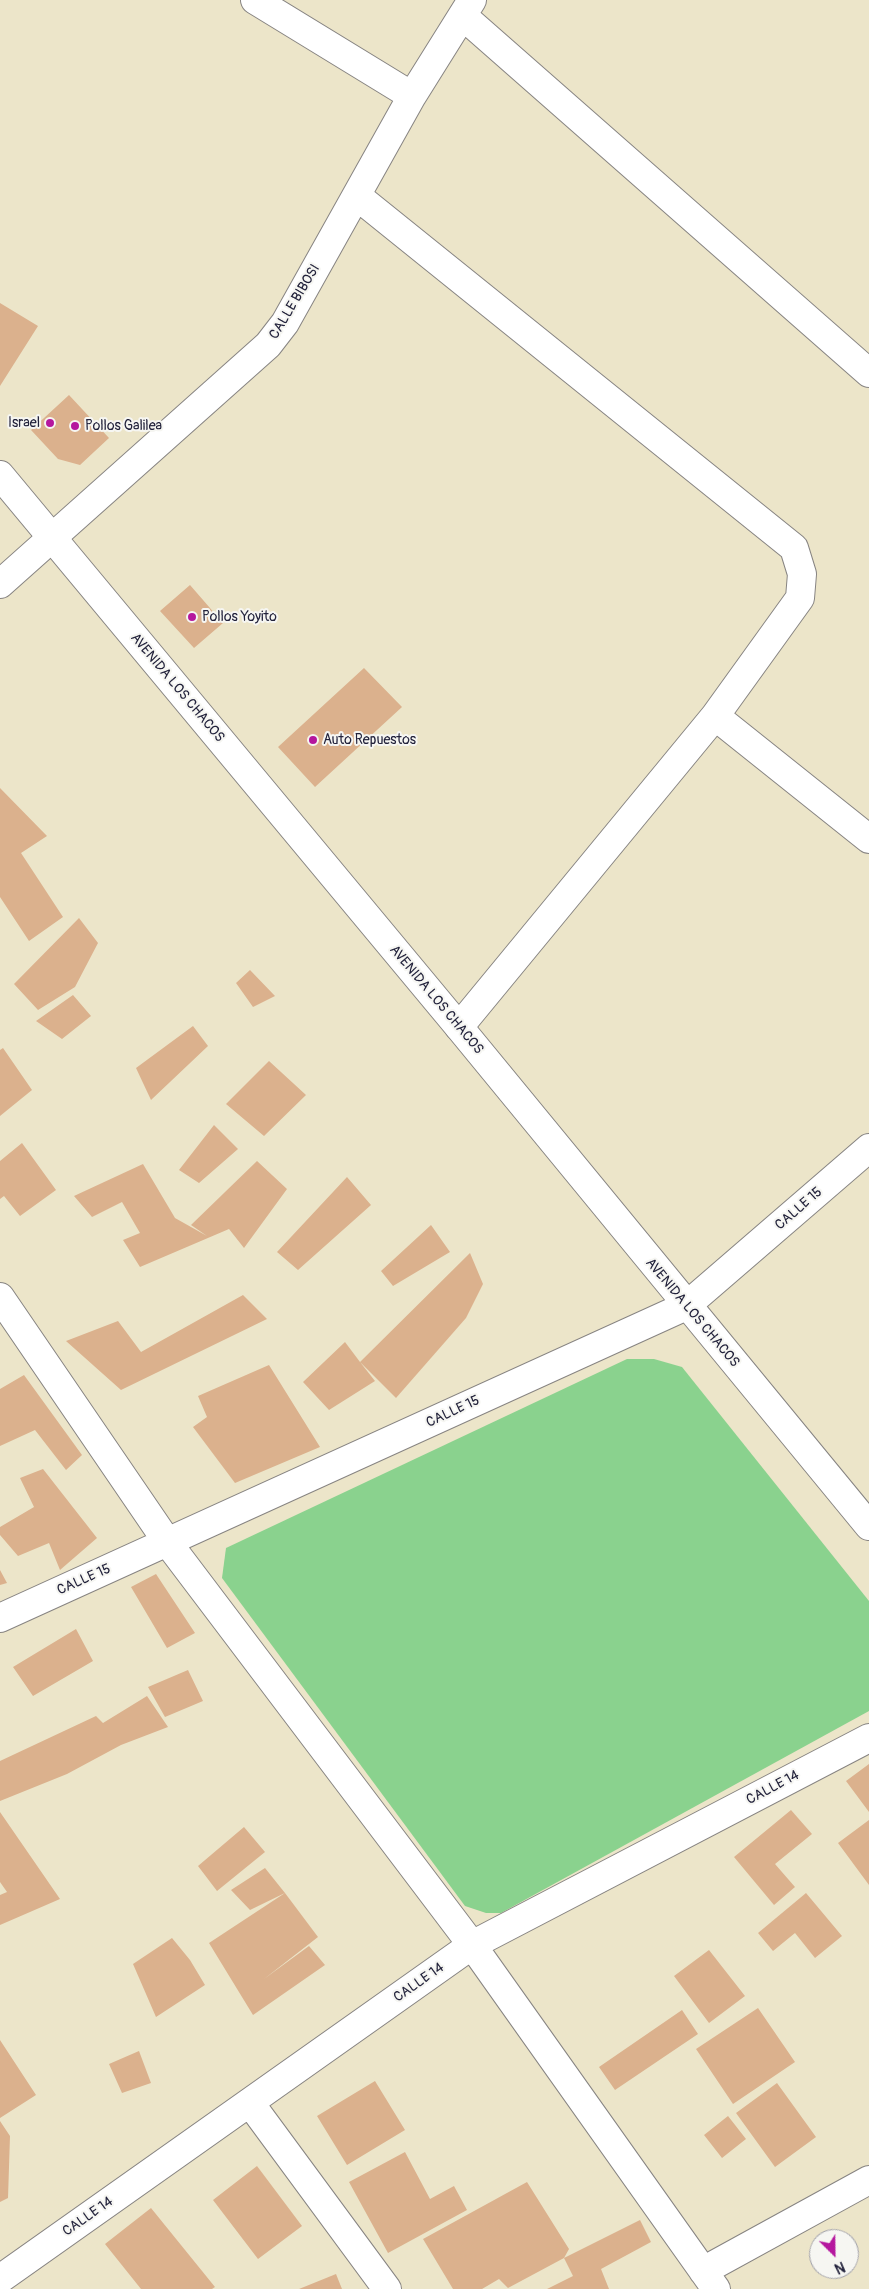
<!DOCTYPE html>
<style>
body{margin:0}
#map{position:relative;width:869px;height:2289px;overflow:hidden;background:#ece5c9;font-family:Pangolin,sans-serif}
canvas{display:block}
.north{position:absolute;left:809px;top:2229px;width:50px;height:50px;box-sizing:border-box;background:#f6f6f2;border:1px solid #a1a1a9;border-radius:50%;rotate:157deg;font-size:14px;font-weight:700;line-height:20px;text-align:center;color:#22223b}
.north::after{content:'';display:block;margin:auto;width:18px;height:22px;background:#b5179e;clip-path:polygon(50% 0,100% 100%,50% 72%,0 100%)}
</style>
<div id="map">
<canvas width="869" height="2289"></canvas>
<div class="north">N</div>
</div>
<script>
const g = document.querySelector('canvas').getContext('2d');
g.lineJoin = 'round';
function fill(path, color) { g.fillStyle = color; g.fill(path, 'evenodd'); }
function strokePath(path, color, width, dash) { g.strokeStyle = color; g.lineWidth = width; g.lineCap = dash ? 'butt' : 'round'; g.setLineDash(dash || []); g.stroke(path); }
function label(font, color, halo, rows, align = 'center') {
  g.font = font + ' Pangolin,sans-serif'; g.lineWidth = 4; g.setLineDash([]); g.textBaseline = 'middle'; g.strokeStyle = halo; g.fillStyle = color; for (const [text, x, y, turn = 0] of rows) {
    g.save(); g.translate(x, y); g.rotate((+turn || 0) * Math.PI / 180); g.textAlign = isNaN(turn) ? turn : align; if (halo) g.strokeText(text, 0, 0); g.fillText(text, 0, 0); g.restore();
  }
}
fill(new Path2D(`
 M627,1359H654L682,1367L869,1601V1711L501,1913H486L465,1906L222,1578L226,1548Z`), '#8ad28e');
fill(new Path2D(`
 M0,303L38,326L0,386Z
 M69,395L109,438L80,465L58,459L31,430Z
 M190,585L223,623L194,648L160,611Z
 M364,668L402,707L315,787L278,747Z
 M0,788L47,836L21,853L63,917L29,941L0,897Z
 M79,918L98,943L75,987L38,1010L14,984Z
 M250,970L275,996L253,1007L236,983Z
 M73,995L91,1016L62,1039L36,1021Z
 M193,1026L208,1046L151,1100L136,1068Z
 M3,1048L32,1090L0,1116V1050Z
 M269,1061L306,1095L264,1136L226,1104Z
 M214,1125L238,1149L199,1183L179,1170Z
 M22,1143L56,1190L20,1216L4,1196L0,1199V1161Z
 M257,1161L287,1189L244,1248L229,1229L140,1267L123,1240L140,1233L122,1202L92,1217L74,1196L143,1164L175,1218L207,1236L191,1225Z
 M347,1177L371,1205L298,1270L277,1252Z
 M431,1225L450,1252L393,1286L381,1271Z
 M470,1253L483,1284L466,1318L396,1398L360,1362L375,1381L329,1410L303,1382L345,1342L360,1362Z
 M243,1295L267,1319L121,1390L66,1341L118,1321L141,1352Z
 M269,1365L320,1447L235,1483L193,1427L207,1417L198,1396Z
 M24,1375L82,1455L66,1470L35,1430L0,1446V1389Z
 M43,1469L97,1538L60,1570L49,1543L18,1556L0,1535V1527L34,1507L20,1478Z
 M0,1570L7,1583L0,1585Z
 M156,1574L195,1633L167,1648L131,1587Z
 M76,1629L93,1661L33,1696L13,1667Z
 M188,1670L203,1701L165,1717L148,1687Z
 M147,1696L168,1727L121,1745L67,1774L0,1801V1761L96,1716L103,1723Z
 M869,1764V1812L846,1781Z
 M791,1810L812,1834L775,1864L795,1887L774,1905L734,1857Z
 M0,1812L60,1899L0,1925V1895L7,1892L0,1882Z
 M869,1820V1885L838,1843Z
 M244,1827L265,1852L217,1891L198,1866Z
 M265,1868L285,1893L250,1910L231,1890Z
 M285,1893L318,1937L264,1979L309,1946L325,1965L253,2015L209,1943Z
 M806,1893L842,1936L815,1958L795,1933L773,1951L758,1933Z
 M172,1938L190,1960L205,1985L156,2017L133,1964Z
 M709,1950L745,1996L709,2023L674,1976Z
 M758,2008L795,2062L733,2104L696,2049Z
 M682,2010L698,2034L615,2090L599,2067Z
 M0,2040L36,2095L0,2118Z
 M139,2051L151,2083L122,2093L109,2064Z
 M375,2081L405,2130L347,2165L317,2116Z
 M777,2083L816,2137L775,2167L736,2113Z
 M728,2116L746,2139L722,2158L704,2135Z
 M0,2121L10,2136L8,2198L0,2202Z
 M405,2152L430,2199L454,2186L467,2210L388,2253L349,2182Z
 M257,2166L302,2226L258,2259L213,2200Z
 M527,2182L569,2249L564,2258L640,2220L651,2242L601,2269L609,2289H547L573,2276L564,2258L508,2288L499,2279L482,2289H453L423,2239Z
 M151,2208L215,2287L212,2289H141L105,2244Z
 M336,2274L342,2289H299Z`), '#dbb18d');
const minor = new Path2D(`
 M255,0L412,96
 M463,16L869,373
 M357,196L794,548L802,574L800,598L715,716
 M0,584L268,345L285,323L412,96L472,0
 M459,1027L715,716L869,839
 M0,1297L168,1543L472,1945L716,2289
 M0,1618L686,1306L869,1148
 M250,2103L387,2289
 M703,2271L869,2180
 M0,2279L472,1945L869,1738`);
const tertiary = new Path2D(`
 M0,475L459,1027L869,1526`);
strokePath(minor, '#878482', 30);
strokePath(tertiary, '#878482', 30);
strokePath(minor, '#fff', 28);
strokePath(tertiary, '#fff', 28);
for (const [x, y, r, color] of [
 [50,423,5,"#b5179e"],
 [75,426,5,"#b5179e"],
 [192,617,5,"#b5179e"],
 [313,740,5,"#b5179e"]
]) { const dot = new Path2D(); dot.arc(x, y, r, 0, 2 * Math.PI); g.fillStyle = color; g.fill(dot); strokePath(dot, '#f6f6f2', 2); }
label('14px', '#22223b', '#f6f6f2', [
 ["CALLE BIBOSI",295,302,-59],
 ["AVENIDA LOS CHACOS",177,688,50],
 ["AVENIDA LOS CHACOS",436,1000,50],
 ["CALLE 15",799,1209,-41],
 ["AVENIDA LOS CHACOS",692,1313,50],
 ["CALLE 15",453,1412,-25],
 ["CALLE 15",84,1580,-24],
 ["CALLE 14",773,1788,-28],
 ["CALLE 14",419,1983,-35],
 ["CALLE 14",88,2217,-35]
]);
label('14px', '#22223b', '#f6f6f2', [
 ["Israel",40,423,"right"],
 ["Pollos Galilea",85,426],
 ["Pollos Yoyito",202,617],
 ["Auto Repuestos",323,740]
], 'left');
</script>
